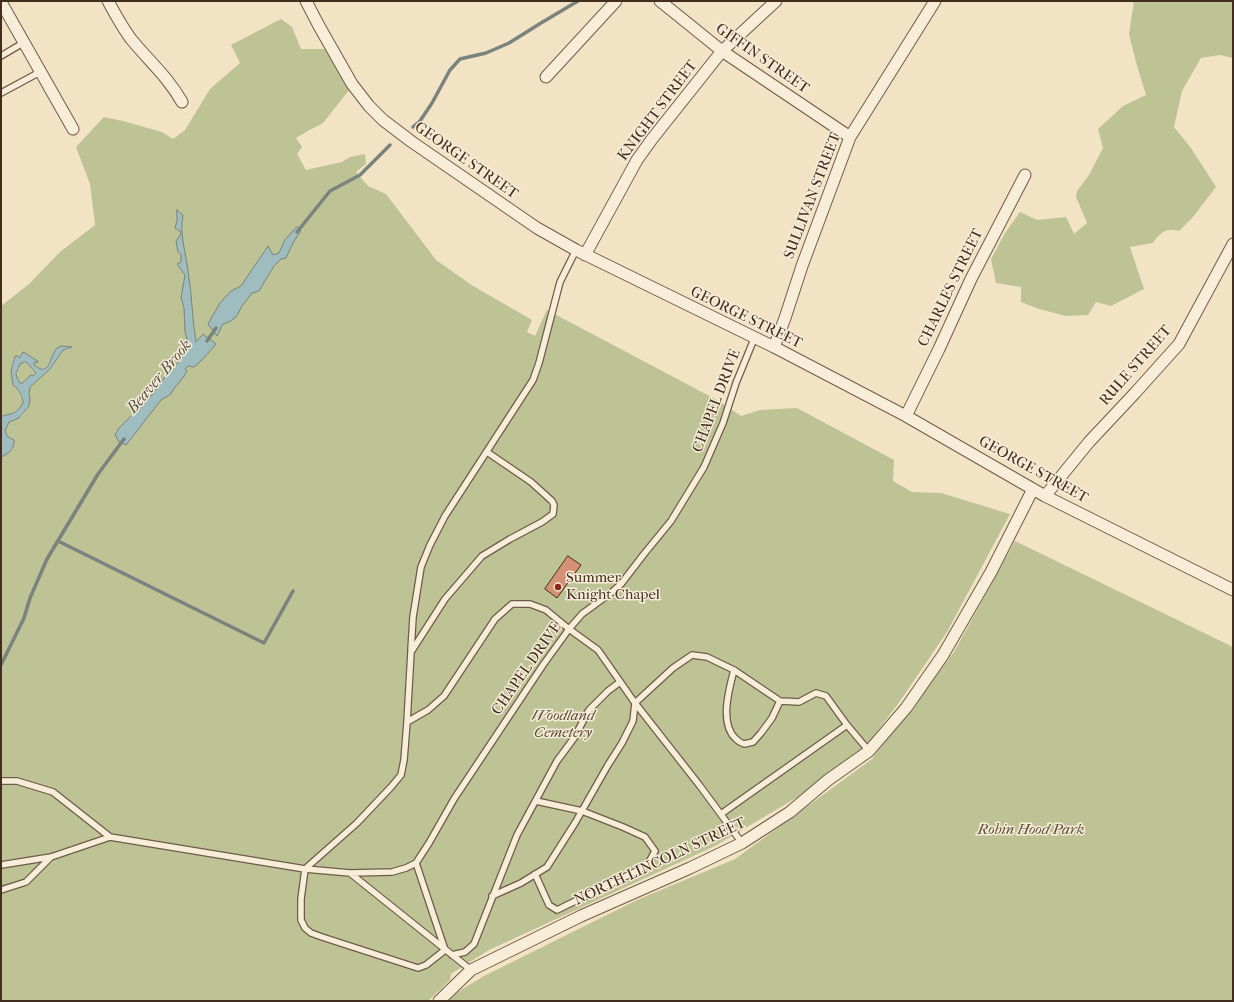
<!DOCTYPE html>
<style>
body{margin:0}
#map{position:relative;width:1234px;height:1002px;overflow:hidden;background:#f3e3c5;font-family:"IM FELL French Canon",serif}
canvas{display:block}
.frame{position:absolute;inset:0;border:2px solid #422e1f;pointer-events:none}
</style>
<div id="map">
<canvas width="1234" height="1002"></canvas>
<div class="frame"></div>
</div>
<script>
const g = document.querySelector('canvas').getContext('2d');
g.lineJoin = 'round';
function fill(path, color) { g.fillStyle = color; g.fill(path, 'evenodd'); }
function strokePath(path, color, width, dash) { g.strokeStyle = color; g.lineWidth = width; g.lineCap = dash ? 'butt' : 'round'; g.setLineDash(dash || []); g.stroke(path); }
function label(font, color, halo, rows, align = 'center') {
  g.font = font + ' "IM FELL French Canon",serif'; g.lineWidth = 3; g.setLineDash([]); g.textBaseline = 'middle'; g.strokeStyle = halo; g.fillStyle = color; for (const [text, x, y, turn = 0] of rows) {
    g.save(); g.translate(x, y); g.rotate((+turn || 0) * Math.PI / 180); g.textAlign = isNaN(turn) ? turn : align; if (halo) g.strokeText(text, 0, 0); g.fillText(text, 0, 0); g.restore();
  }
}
fill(new Path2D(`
 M1134,1H1233V58L1220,55L1201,58L1182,91L1174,127L1191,148L1216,187L1193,217L1179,231C1166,227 1160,233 1153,243L1130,247L1144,289L1111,306L1096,302L1088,315L1066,316L1039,309L1021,302V287L996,283L991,259L1005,233L1020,212L1037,220L1066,217L1074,234L1087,223L1076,197L1077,191L1089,175L1103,148L1098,129L1123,106L1146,95L1136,62L1129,34Z
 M281,19L292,27L301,49H326L350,89L323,123L308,131L296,138L302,147L297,154L306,170L342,162L350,157L365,154L366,164L356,172L368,186L386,194L436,260L473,286L532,320L527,332L535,336L547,310L717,400L741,416L760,410L797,408L894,460L893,481L912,492L941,493L1010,514L947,632L898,704L865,747L796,798L715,846L489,950L451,974L450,980L428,1001H1V457L12,449L14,444L11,438L7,436L5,431L9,422L22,416L29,406L30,399L29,394L30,387L50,369L63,350L69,349H56C49,358 50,378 33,365L35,360L28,356L27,354L22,355L20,358L14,357L11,371L12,378L23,401L24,403C20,408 16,413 11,414C7,415 4,415 1,417V306L29,284L60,252L95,225L90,184L76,147L104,117L123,121L162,132L173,139L185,130L210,89L240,63L231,45Z
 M21,362C31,362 29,368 36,373L33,376L31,375L21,384C15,378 17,375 19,368C21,362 17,367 21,362Z
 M1015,541L1233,647V1001H447L459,991L484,976L637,900L735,859L872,759L954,652Z`), '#bdc394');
const water = new Path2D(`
 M177,210L183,215C179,233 186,253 188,271C192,294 192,318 196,342L203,334L216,344L203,359L194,367L188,366L185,369L187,371C183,380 174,386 171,394L161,400L126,445L119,442L115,435L119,428L152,395L164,378L181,359L187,348V339L185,332L184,308L181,298L185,275L177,264L181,262V255L178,252L176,241L181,234L180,231L175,228L177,221Z
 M297,227L301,230L293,243L286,258L281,259L274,266L259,291L252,293L242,306L236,317L229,322L223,324L217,336L208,324L220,303L231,291L241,286L268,246L273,255L279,253L285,240Z
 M62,346L72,347L63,350L50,369L30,387L29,394L30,399L29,406L19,418L9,422L5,431L7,436L14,440C15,449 8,454 1,457V417C4,415 7,415 11,414C16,413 20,408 23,403C23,397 18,388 13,385L11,371L15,356H18L20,358L23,352C29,355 33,359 38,361L37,363L35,362L34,363V365C50,378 49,358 56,349ZM26,362C30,365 32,369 36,373L33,376L31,375L21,384L18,380L16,374L20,364L22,363Z`);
fill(water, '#9fbcbe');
strokePath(water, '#7a837e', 1);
strokePath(new Path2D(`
 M413,127L420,121L432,103L450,70L460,59L486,53L509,43L541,23L578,1
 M297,232L330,191L360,175L390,145
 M207,341L216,328
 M58,541L264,643L293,591
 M1,665L24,618L30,598L47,559L98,474L124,439`), '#7a837e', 3.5);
const building = new Path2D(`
 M568,556L581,565L557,598L545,589Z`);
fill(building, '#d59176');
strokePath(building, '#422e1f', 1);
const lane = new Path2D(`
 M1,56L23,43
 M1,93L40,72
 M411,650L413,617L421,567L430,545L445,516L533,380L539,363L560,282L576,250
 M734,670C729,689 719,724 736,739C738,741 741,743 744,744L753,742L761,733L772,718L780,701
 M407,722L428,710L444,696L495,619L512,604H530L546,610L569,629L598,650L635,703L700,786L742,843
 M1,781H17L53,792L110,837
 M721,814L847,725
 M416,863L445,950L426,965L418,968L322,937L311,933L305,928L301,920V899L305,869L357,823L391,787L401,775L404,760L407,722L411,652L445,599L482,556L510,539L542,522L553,514L554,505L552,501L531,482L487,452
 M1,865L51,857L110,837L305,869L350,873L392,872L406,868L416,863L429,843L454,799L543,665L569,629L582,614L612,592L621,584L644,554L671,521L704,467L723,423L736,383L754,339
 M350,873L471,970
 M535,874L549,905L557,910L647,866L655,851L645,837L623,827L582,811L536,801
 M1,890L26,882L51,857
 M492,896L521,883L547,867L575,823L608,765L622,743L633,721L635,703L673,668L692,655L707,657L734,670L780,701L799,702L816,693L826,696L847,725L869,751
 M452,955L465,952L474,944L517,835L557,761L574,738L589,710L608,691L620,682`);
const street = new Path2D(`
 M108,1C115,14 122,27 131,39C149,61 168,77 182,102
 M306,1L319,26L352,84L369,106L383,120L412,142L537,228L576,250L774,347L906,416L1045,496L1233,590
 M660,1L722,51L850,137
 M1,2L73,129
 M546,77L616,1
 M585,255L637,160L652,139L722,51L776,1
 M774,347L785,318L802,266L850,137L935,1
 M906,416L939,349L971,279L1025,175
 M1045,496L1089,442L1135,393L1179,344L1233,244
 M439,1001L471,970L581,916L690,868L742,843L790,812L828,780L869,751L906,708L943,655L991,572L1033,489`);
strokePath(lane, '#6e5b48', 8);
strokePath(street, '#6e5b48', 13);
strokePath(lane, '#f7edd9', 5.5);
strokePath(street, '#f7edd9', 11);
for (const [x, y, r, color] of [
 [558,587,4,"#8f2418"]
]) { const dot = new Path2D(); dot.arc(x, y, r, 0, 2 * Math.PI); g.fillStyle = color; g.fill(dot); strokePath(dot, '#f7edd9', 1.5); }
label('15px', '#422e1f', '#f7edd9', [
 ["GIFFIN STREET",762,59,35],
 ["KNIGHT STREET",658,111,-53],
 ["GEORGE STREET",466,161,35],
 ["SULLIVAN STREET",813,196,-69],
 ["CHARLES STREET",951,288,-64],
 ["GEORGE STREET",746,318,26],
 ["RULE STREET",1136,366,-49],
 ["CHAPEL DRIVE",717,401,-69],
 ["GEORGE STREET",1033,470,29],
 ["CHAPEL DRIVE",527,669,-55],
 ["NORTH LINCOLN STREET",660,862,-25]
]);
label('15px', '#422e1f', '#f7edd9', [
 ["Summer",566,578],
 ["Knight Chapel",566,595]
], 'left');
label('italic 15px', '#5b4c36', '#f7edd9', [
 ["Woodland",563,716],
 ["Cemetery",563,733],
 ["Robin Hood Park",1031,830]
]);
label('italic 16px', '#595247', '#f7edd9', [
 ["Beaver Brook",160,377,-50]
]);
</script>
